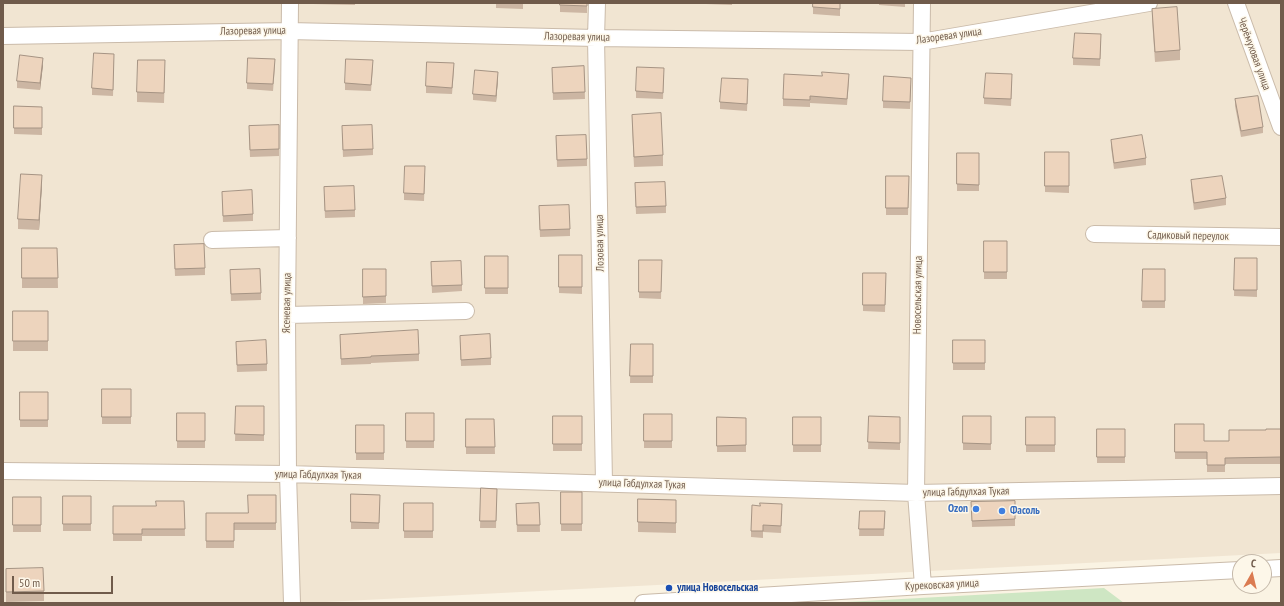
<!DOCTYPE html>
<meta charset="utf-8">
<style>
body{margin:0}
#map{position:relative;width:1284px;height:606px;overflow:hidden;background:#faf3e3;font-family:"PT Sans Narrow",sans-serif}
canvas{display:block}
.frame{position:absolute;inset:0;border:4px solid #705b4b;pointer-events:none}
.north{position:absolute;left:1232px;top:554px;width:40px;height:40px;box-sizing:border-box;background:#fdf7e9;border:1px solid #c5b9aa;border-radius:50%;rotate:8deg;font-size:11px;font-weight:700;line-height:16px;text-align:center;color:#705b4b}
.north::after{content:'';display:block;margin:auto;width:14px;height:18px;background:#db7b51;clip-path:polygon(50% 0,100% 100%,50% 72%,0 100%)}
.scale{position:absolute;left:12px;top:576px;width:101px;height:18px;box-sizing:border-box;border:2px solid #705b4b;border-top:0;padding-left:5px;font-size:12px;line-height:14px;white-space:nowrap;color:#705b4b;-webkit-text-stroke:3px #fdf7e9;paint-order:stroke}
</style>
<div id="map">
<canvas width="1284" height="606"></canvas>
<div class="frame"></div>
<div class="north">С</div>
<div class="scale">50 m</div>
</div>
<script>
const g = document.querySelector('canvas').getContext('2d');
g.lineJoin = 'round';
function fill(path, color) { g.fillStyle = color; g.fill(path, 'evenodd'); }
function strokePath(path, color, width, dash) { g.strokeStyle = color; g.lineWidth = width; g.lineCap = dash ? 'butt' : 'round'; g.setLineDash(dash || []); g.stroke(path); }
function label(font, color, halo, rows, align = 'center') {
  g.font = font + ' "PT Sans Narrow",sans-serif'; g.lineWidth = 3; g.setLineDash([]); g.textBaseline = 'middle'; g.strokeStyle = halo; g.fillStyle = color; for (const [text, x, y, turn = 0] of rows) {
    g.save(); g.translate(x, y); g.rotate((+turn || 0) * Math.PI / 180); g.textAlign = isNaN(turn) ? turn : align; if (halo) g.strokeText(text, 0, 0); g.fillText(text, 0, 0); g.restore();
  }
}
fill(new Path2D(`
 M3,3H1281V553L306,603H3Z`), '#f1e5d2');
fill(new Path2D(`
 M1104,588L1124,603H843L846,602Z`), '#cee6c3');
const minor = new Path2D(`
 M290,3L287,315L288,474L292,603
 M597,3L596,38L604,483
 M922,3L916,493L923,586
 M1236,3L1281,127
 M3,36L289,31L596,38L921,42L1149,3
 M1094,234L1281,237
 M212,240L288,238
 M287,315L466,311
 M3,471L288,474L916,493L1281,486
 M1264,569L1281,568
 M643,603L923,586L1240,570`);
strokePath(minor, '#cabbaa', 18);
strokePath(minor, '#fff', 16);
fill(new Path2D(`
 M313,3H355V5L313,4Z
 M496,3H523V9L496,8Z
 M560,3H587V13L560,12Z
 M706,3H732V5L706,4Z
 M813,3H840V16L813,14Z
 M879,3H905V7L879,5Z
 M1152,9L1180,50V60L1155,62L1152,19Z
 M1101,41L1100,66L1073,65V58Z
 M114,60L113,96L92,95V88Z
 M43,65L40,90L17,88V81Z
 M275,66L273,91L247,89V83Z
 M584,66L585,99L553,100L552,68Z
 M373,67L371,91L345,90V83Z
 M165,70L164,103L137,102V92Z
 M454,70L452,94L426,93V86Z
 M664,75L663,99L636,98V91Z
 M498,79L496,102L473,100V94Z
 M849,81L847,105L810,103V107L783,106V99Z
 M1012,81L1011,106L984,104V98Z
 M911,85L910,109L883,108V101Z
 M748,86L747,111L720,109V102Z
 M1235,99L1263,127V133L1241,137L1235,106Z
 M14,106L42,107V135L14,134Z
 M632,115L663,155V166L634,167L632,125Z
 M279,125V156L250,157L249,133Z
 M342,133L373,149V155L343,157Z
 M556,136L587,159V166L557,167Z
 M1111,140L1146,158V165L1114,169L1111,147Z
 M1045,152H1069V193L1045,192Z
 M957,153H979V191H957Z
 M425,173L424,201L404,200V193Z
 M886,176H909L908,215H886Z
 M1191,180L1226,198V205L1194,210L1191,187Z
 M42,185L39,230L18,229V219Z
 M635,190L666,206V213L636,214Z
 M324,194L355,210V217L325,218Z
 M222,199L253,214V221L223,222Z
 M539,213L570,229V236L540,237Z
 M984,241H1007V279H984Z
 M22,248H57L58,288H22Z
 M174,252L205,268V275L175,276Z
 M559,255H582V294L559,293Z
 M485,256H508V294H485Z
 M1235,258H1257V297L1234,296Z
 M639,260H662L661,299L639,298Z
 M363,269H386V303L363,304Z
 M431,269L462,285V291L432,293Z
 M1143,269H1165V308H1142Z
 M863,273H886L885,312L863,311Z
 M230,277L261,293V300L231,301Z
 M13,311H48V351H13Z
 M340,335L419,354V361L371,363V364L341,365Z
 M953,340H985V370H953Z
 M460,342L491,358V365L461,366Z
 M631,344H653V383H630Z
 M236,348L267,364V371L237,372Z
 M102,389H131V424H102Z
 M20,392H48V427H20Z
 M236,406H264V441H235Z
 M177,413H205V448H177Z
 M406,413H434V448H406Z
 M644,414H672V448H644Z
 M553,416H582V451H553Z
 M869,416L900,417V450L868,449Z
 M963,416H991V450H963Z
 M717,417L746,418V452H717Z
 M793,417H821V452H793Z
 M1026,417H1055V452H1026Z
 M466,419H494L495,454H466Z
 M1175,424L1204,441H1229L1266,430L1281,429V464H1225V472H1207V459H1175Z
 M356,425H384V460H356Z
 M1097,429H1125V463H1097Z
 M481,488L497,489L496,528H480Z
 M561,492H582V531H561Z
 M351,494L380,495L379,529H351Z
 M276,495V530H234V548H206V513H248Z
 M63,496H91V531H63Z
 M13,497H41V532H13Z
 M638,499L676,500V533L638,532Z
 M184,501L185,536H142V541H113V506H156Z
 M1015,501V526L972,527L971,502Z
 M404,503H433V538H404Z
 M539,503L540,532H517L516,504Z
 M760,506L782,511L781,533L763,532V538L751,537V531Z
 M860,511H885L884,536H859Z
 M6,569L44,591V601L6,602Z`), '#ccb6a3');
fill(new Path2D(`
 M43,58V65L40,90V83Z
 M498,72V79L496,102V96Z
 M42,175V185L39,230V220Z`), '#a69484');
const building = new Path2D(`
 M560,3H587V6L560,5Z
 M813,3H840V9L813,7Z
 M1177,7L1180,50L1155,52L1152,9Z
 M1075,33L1101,34L1100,59L1073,58Z
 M94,53L114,54L113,90L92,88Z
 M20,55L43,58L40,83L17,81Z
 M248,58L275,59L273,84L247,83Z
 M346,59L373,60L371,85L345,83Z
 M138,60H165L164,93L137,92Z
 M427,62L454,63L452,88L426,86Z
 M584,66L585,92L553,93L552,68Z
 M637,67L664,68L663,93L636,91Z
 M475,70L498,72L496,96L473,94Z
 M822,72L849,74L847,99L810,96V100L783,99L784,74L822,76Z
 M986,73L1012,74L1011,99L984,98Z
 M884,76L911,78L910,102L883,101Z
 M722,78L748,79L747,104L720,102Z
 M1258,96L1263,127L1241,131L1235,99Z
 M14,106L42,107V128H14Z
 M661,113L663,155L634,157L632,115Z
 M279,125V149L250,150L249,126Z
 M372,125L373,149L343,150L342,126Z
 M586,135L587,159L557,160L556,136Z
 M1142,135L1146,158L1114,163L1111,140Z
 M1045,152H1069V186H1045Z
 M957,153H979V185L957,184Z
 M405,166H425L424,194L404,193Z
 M21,174L42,175L39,220L18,219Z
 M886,176H909L908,208H886Z
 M1222,176L1226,198L1194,203L1191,180Z
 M665,182L666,206L636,207L635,183Z
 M354,186L355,210L325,211L324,187Z
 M252,190L253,214L223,216L222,192Z
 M569,205L570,229L540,230L539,206Z
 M984,241H1007V272H984Z
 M204,244L205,268L175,269L174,245Z
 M22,248H57L58,278H22Z
 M559,255H582V287H559Z
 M485,256H508V288H485Z
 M1235,258H1257V290H1234Z
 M639,260H662L661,292H639Z
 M461,261L462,285L432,286L431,262Z
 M260,269L261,293L231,294L230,270Z
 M363,269H386V296L363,297Z
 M1143,269H1165V301H1142Z
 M863,273H886L885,305H863Z
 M13,311H48V341H13Z
 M418,330L419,354L371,356V357L341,359L340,335Z
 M490,334L491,358L461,360L460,336Z
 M266,340L267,364L237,365L236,342Z
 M953,340H985V363H953Z
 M631,344H653V376H630Z
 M102,389H131V417H102Z
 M20,392H48V420H20Z
 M236,406H264V435L235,434Z
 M177,413H205V441H177Z
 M406,413H434V441H406Z
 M644,414H672V441H644Z
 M553,416H582V444H553Z
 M869,416L900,417V443L868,442Z
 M963,416H991V444L963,443Z
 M717,417L746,418V445L717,446Z
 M793,417H821V445H793Z
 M1026,417H1055V445H1026Z
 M466,419H494L495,447H466Z
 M1175,424H1204V441H1229V430H1266V429H1281V457L1225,458V465H1207V452H1175Z
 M356,425H384V453H356Z
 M1097,429H1125V457H1097Z
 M481,488L497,489L496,521H480Z
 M561,492H582V524H561Z
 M351,494L380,495L379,523L351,522Z
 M248,495H276V523H234V541H206V513H248Z
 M63,496H91V524H63Z
 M13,497H41V525H13Z
 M638,499L676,500V523L638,522Z
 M156,501H184L185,529H142V534H113V506H156Z
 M1015,501V519L972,521L971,502Z
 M404,503H433V531H404Z
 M539,503L540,525H517L516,504Z
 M760,503L782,504L781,526L763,525V531H751L752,505L760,506Z
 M860,511H885L884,529H859Z
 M43,568L44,591L6,592V569Z`);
fill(building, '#edd4bd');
strokePath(building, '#a69484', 1);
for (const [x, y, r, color] of [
 [976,509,4,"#3f7fe0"],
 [1002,511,4,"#3f7fe0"],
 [669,588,4,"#1a4fb4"]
]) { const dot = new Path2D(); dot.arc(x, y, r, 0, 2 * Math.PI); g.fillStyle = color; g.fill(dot); strokePath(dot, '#fdf7e9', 1.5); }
label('11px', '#705b4b', '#fdf7e9', [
 ["Лазоревая улица",253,31,-1],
 ["Лазоревая улица",949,36,-8],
 ["Лазоревая улица",577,37,1],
 ["Черёмуховая улица",1254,54,70],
 ["Садиковый переулок",1188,236,1],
 ["Лозовая улица",600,243,-91],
 ["Новосельская улица",918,295,-89],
 ["Ясеневая улица",287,303,-89],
 ["улица Габдулхая Тукая",318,475,1],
 ["улица Габдулхая Тукая",642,484,2],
 ["улица Габдулхая Тукая",966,492,-1],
 ["Курековская улица",942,585,-3]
]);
label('bold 11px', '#366cbe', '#fdf7e9', [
 ["Ozon",968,509],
 ["Фасоль",1010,511,"left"]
], 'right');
label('bold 11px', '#164399', '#fdf7e9', [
 ["улица Новосельская",677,588]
], 'left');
</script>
